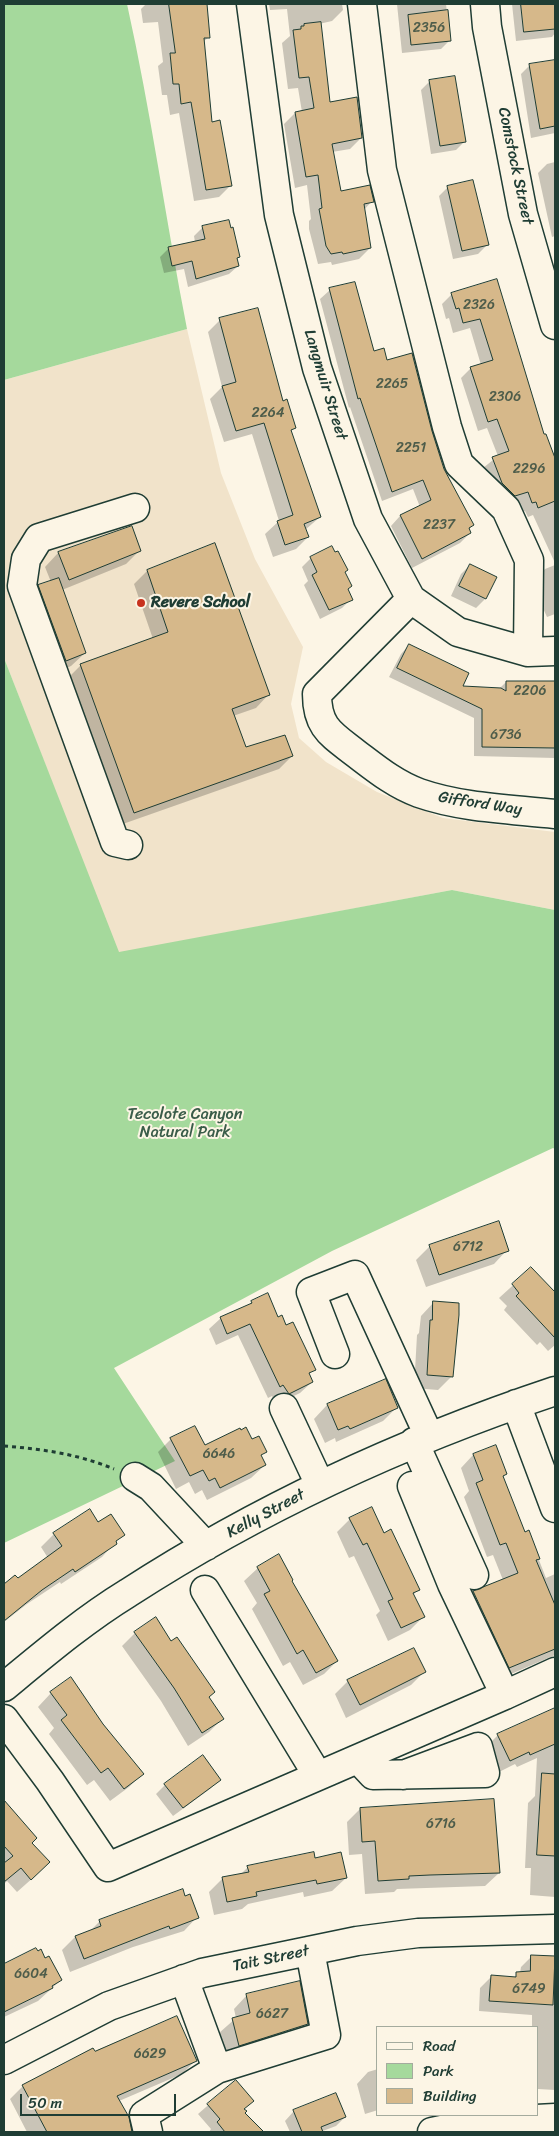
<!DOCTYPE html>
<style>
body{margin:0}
#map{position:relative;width:559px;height:2136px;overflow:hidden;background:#fcf5e5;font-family:Sriracha,sans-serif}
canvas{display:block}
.frame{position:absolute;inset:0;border:5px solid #1f3d34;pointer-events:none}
.legend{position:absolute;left:376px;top:2026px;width:162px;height:90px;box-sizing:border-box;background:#fcf5e5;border:1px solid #a4ab9e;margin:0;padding:6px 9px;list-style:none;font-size:15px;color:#1f3d34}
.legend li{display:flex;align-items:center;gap:10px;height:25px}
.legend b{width:25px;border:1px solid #a4ab9e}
.scale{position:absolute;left:20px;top:2094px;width:156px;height:22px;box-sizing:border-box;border:2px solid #1f3d34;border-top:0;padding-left:6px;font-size:15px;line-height:18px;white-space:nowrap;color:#1f3d34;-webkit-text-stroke:4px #fcf5e5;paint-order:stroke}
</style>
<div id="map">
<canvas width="559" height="2136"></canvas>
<div class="frame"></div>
<ul class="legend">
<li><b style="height:6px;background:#fcf5e5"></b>Road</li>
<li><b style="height:14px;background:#a5d99c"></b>Park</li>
<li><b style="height:14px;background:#d6b88a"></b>Building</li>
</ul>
<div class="scale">50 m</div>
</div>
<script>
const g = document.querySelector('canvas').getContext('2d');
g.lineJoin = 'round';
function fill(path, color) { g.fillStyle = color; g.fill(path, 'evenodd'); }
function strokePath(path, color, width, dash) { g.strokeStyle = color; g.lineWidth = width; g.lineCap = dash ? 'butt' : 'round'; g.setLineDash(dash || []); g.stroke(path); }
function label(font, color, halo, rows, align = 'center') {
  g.font = font + ' Sriracha,sans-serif'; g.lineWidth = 4; g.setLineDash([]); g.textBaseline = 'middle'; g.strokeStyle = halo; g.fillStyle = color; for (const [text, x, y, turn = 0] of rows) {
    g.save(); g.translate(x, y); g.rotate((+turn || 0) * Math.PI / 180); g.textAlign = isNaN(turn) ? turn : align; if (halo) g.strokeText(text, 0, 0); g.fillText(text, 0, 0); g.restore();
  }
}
fill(new Path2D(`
 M187,329L221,473L255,559L303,647L291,704L299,738L326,762L377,792L443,818L555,832V910L452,890L118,953L4,658V380Z`), '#f1e3ca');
fill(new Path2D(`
 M4,4H127C151,112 166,221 187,329L4,380Z
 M4,658L119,952L452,890L555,910V1149L553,1148L332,1251L114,1368L175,1461L4,1543Z`), '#a5d99c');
fill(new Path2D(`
 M146,4H205L209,37L203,42L211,123L231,185L219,197L194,201L179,113L170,115L167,95H162L158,66L163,62L158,22L143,23L141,9Z
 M269,4H342L343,10L332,21L319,24L329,103L361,138L350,149L332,152L340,193L372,201L364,210L370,248L359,259L332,265L331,262L318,264L309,229V221L311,219L307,185L295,188L284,124L295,113L302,112L298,88L288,89L282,43L290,36L287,9L270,10Z
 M397,4H446L450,40L441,49L402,53Z
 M512,4H555V33L552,37L516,41Z
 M554,61L555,133L531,138L521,74L530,65Z
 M430,81L465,141L456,150L431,154L421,90Z
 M555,162V236L552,237L538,173L547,164Z
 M448,187L487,245L478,254L453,259L439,196Z
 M203,227L239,256L236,259L238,266L229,274L188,287L184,269L164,273L160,257L169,248L195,242L194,236Z
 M496,281L543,436L545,435L555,461V563L533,515L528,517L525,511L522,513L517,501L505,506L483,468L498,456L487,428L478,431L461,378L471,368L481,365L470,328L453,333L449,318L446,319L442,304L452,294Z
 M330,290L373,352L386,362L431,431L443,469L473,525L468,530L470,533L460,543L412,568L391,526L400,516L420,507L413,489L382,501L350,407L349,408L320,299Z
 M220,320L282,402L294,428L290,432L320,517L305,530L308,537L296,549L273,557L265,534L279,521L252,434L224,442L210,399L222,387L208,332Z
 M132,528L140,550L126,564L62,590L85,653L71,666L53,674L26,599L39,586L51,582L45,567L58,553Z
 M311,558L344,572L347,590L351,599L342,608L320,619L304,585L308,581L302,567Z
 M470,565L495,577L485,599L476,608L451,596L461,574Z
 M555,565V614L547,617L535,591V580L545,569Z
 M147,571L269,694L256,708L233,716L246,748L292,756L279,769L120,825L68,678L81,665L153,639L134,584Z
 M409,645L462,687L499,689L506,682H555V758L474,756V718L389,677L401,654Z
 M430,1246L507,1250L494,1264L426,1287L416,1260Z
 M531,1269L555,1294V1345L548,1351L540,1342L537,1345L504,1310L507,1306L499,1298Z
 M252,1302L286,1326L314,1370L308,1375L312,1382L300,1393L277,1404L272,1396L268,1398L238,1335L216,1345L209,1329L221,1318L247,1307Z
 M434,1302L452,1376L438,1390L414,1388L417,1335L419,1333L421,1316Z
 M385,1380L396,1408L383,1421L336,1442L335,1438L325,1443L314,1419L327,1405Z
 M171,1439L205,1447L252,1441L266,1451L260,1456L265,1465L251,1478L207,1500L202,1490L195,1494L189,1482L176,1489L158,1452Z
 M495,1447L506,1474L503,1477L525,1534L528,1532L546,1578L555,1574V1655L497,1680L461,1605L474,1592L503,1580L493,1555L487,1557L464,1497L469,1491L461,1468L473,1455Z
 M350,1519L419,1589L413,1595L423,1617L410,1630L388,1641L376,1615L380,1611L354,1556L349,1558L337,1532Z
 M98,1524L123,1534L102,1557L61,1584L60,1582L27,1604L4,1622V1586L15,1577L18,1580L48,1558L41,1547L54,1534Z
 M258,1568L300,1599L337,1661L324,1674L303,1685L290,1662L283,1666L252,1609L257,1603L244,1581Z
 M135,1633L208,1698L222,1719L209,1732L188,1746L161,1701L122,1646Z
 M424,1672L411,1685L346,1718L335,1694L348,1681Z
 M70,1679L124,1753L142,1774L129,1787L110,1801L94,1780L87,1785L49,1734L54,1728L38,1707L51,1693Z
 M555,1709V1897L530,1895L531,1868H525L528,1803L535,1796L537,1758L517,1767L515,1764L497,1773L485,1748L498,1735Z
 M219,1780L210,1789L173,1816L156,1794L165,1785Z
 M4,1802L36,1838L31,1843L35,1876L17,1892L7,1881L4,1884Z
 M360,1809L499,1873L485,1886L397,1889L394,1892L365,1894L362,1854L349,1855L347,1822Z
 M314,1859L346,1878L332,1891L304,1897L303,1892L248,1904L242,1909L214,1915L209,1892L222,1879L240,1875L248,1867Z
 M185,1898L197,1917L184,1931L133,1947L70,1972L62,1950L75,1937L89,1932L100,1921Z
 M35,1949L61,1980L38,2001L4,2017V1966Z
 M532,1956L555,1958V2090L538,2089V2027H532V2015L479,2011L480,1988L492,1976L513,1978L520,1973L521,1967Z
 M247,1995L307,2024L293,2037L225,2058L219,2033L236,2018L234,2009Z
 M94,2053L195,2061L182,2074L119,2101L128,2118L131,2132H27L10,2099L23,2086Z
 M378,2069V2110L365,2114L357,2084L368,2072Z
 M236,2081L243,2113L262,2132H209L211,2129L198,2114Z
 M294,2111L345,2117L336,2126L320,2132H290L285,2121Z`), '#0003');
const building = new Path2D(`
 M169,4H207L210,38H204L212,122L220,120L232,186L206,190L191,102L181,104L179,84H173L170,53H175Z
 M521,4H555V29L524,32Z
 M448,10L451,41L411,45L408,15Z
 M321,22L330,102L357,97L362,138L332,144L341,191L370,185L374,202L364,204L371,248L343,254L342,252L331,254L326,246L319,209L322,208L318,175L306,177L295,112L314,108L309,77L299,78L293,30L301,29V26H304V24Z
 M555,60V126L540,129L529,64Z
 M455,76L466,142L440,146L429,80Z
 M473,180L489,245L462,251L447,186Z
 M229,220L231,228L233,227L240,257L237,258L239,266L196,279L192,261L172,266L168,247L205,239L202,226Z
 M497,279L544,434H546L555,458V501L538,508L536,502L532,503L528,492L515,496L502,483L492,457L509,451L497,419L488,422L470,367L493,360L480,319L463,323L459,308L456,309L451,293Z
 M355,282L374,351L384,348L387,360L412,353L432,431L444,469L474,525L469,528L471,533L422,559L400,515L431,500L423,480L392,492L360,398L358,399L329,288Z
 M258,308L283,401L287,399L296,428L291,430L321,517L304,524L309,537L285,545L277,521L293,515L264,423L236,431L222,386L236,382L219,318Z
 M132,526L141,551L69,580L58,552Z
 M215,543L270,695L232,709L246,747L285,735L293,756L134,813L80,664L168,632L147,570Z
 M332,546L335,552L338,551L348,570L345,572L352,586L348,589L353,600L329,610L312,575L317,572L310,557Z
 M470,564L497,577L486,599L459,586Z
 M59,578L86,653L66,661L38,585Z
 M409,644L469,673L463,686L501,688L506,691V681H555V748L482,747V709L397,668Z
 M499,1221L509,1251L439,1275L429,1245Z
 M531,1267L555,1292V1338L516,1296L519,1293L512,1284Z
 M268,1293L278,1317L282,1315L286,1325L293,1322L316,1370L309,1373L313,1382L289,1394L283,1385L280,1387L250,1324L227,1334L220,1317L252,1303L251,1301Z
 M433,1301L459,1303V1315L453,1377L427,1375L430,1320H432Z
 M386,1379L398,1408L350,1429L348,1426L338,1430L327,1404Z
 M195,1426L205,1445L240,1428L241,1430L246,1427L252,1439L259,1436L267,1452L261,1455L266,1465L220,1488L215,1478L209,1481L203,1470L190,1476L170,1438Z
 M496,1445L507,1474L503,1476L525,1532L529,1530L540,1559L536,1560L555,1605V1649L509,1668L473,1591L518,1573L506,1543L500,1545L476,1483L483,1480L473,1454Z
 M372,1507L384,1533L391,1529L420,1590L413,1593L425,1617L401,1628L388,1601L393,1599L367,1543L363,1545L349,1518Z
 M90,1509L98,1522L111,1514L125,1535L116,1541L117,1544L75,1572L73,1569L42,1590L4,1621V1584L15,1575L18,1578L62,1546L53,1533Z
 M279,1554L293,1580L292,1581L338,1661L316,1673L303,1650L297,1654L264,1594L270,1591L257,1567Z
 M156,1617L171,1641L177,1637L215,1692L209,1697L224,1719L202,1733L174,1688L134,1632Z
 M414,1648L426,1672L360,1705L347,1680Z
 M71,1677L103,1724L144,1774L124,1789L108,1768L101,1773L61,1720L67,1715L50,1692Z
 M555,1708V1744L530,1755L529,1752L510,1761L497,1734Z
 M203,1755L221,1780L183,1808L164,1784Z
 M542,1773L555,1774V1856L537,1855Z
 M494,1799L500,1873L430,1875L409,1876V1879L378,1881L375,1841L362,1842L360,1808Z
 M4,1800L37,1838L32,1843L50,1862L31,1880L21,1868L4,1882V1863L13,1856L4,1846Z
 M314,1852L315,1858L341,1852L347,1878L317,1884L316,1880L256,1892L257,1896L227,1902L222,1877L249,1872L247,1866Z
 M183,1889L185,1896L190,1894L199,1918L170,1929L169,1926L148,1934L84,1959L75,1936L101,1926L99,1920Z
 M36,1948L38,1951L41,1949L45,1958L49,1956L62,1980L52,1986L53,1988L4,2012V1964Z
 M531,1955L555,1956L553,2005L489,2001L491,1975L516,1977V1972L530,1971Z
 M300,1981L308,2024L239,2046L232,2018L250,2013L246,1994Z
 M177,2016L197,2061L117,2096L129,2117L132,2132H47L22,2085L93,2048L95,2051Z
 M236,2080L254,2101L244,2109L247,2111L245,2113L264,2132H225L217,2122L220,2119L207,2104Z
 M336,2093L346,2117L321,2127L323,2132H302L293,2110Z`);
fill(building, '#d6b88a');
strokePath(building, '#1f3d34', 1);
const minor = new Path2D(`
 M251,4L279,215L317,368L368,519L411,599L458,632L528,652L555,651
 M362,4L382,170L447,427L459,464L506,509L529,560L528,652
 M485,4L487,27L523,214L555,325
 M411,599L317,694C317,727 331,734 354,752C374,767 394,784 419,793C462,808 510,809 555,814
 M128,845L115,842L22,586L26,559L39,538L135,508
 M335,1354L311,1292L355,1275L429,1436
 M516,1404L555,1508
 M284,1408L320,1485
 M414,1442L474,1575
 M135,1477L151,1487L206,1546
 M412,1486L452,1584L505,1695
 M205,1590L318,1776
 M4,1687C44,1654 84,1620 128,1593C261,1507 405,1441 555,1391
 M4,1719L50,1781L108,1867L505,1695L555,1672
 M358,1759L373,1775L485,1773L478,1747L403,1775
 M184,1979L217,2069L326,2035L310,1951
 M4,2060L109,2006L202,1973L357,1941L418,1933L555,1929
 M148,2132L144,2115L217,2069
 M432,2132L480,2122L555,2118`);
strokePath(minor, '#1f3d34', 31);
strokePath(new Path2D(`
 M4,1446C42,1449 78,1454 114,1469`), '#1f3d34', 3, [4, 4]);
strokePath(minor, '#fcf5e5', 28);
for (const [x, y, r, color] of [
 [141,603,5,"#c8321e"]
]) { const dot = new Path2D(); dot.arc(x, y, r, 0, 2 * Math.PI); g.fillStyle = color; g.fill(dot); strokePath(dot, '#fcf5e5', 2); }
label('14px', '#4d5c4a', null, [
 ["2356",429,28],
 ["2326",479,305],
 ["2265",392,384],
 ["2306",505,397],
 ["2264",268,413],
 ["2251",411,448],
 ["2296",529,469],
 ["2237",439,525],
 ["2206",530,691],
 ["6736",506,735],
 ["6712",468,1247],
 ["6646",219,1454],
 ["6716",441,1824],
 ["6604",31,1974],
 ["6749",529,1989],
 ["6627",272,2014],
 ["6629",150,2054]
]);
label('16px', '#1f3d34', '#fcf5e5', [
 ["Comstock Street",515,166,78],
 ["Langmuir Street",325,385,73],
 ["Gifford Way",480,804,9],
 ["Kelly Street",266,1514,-28],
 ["Tait Street",271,1959,-12]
]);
label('bold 16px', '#1f3d34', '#fcf5e5', [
 ["Revere School",151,603]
], 'left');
label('16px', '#3a5c49', '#fcf5e5', [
 ["Tecolote Canyon",185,1115],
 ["Natural Park",185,1133]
]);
</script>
